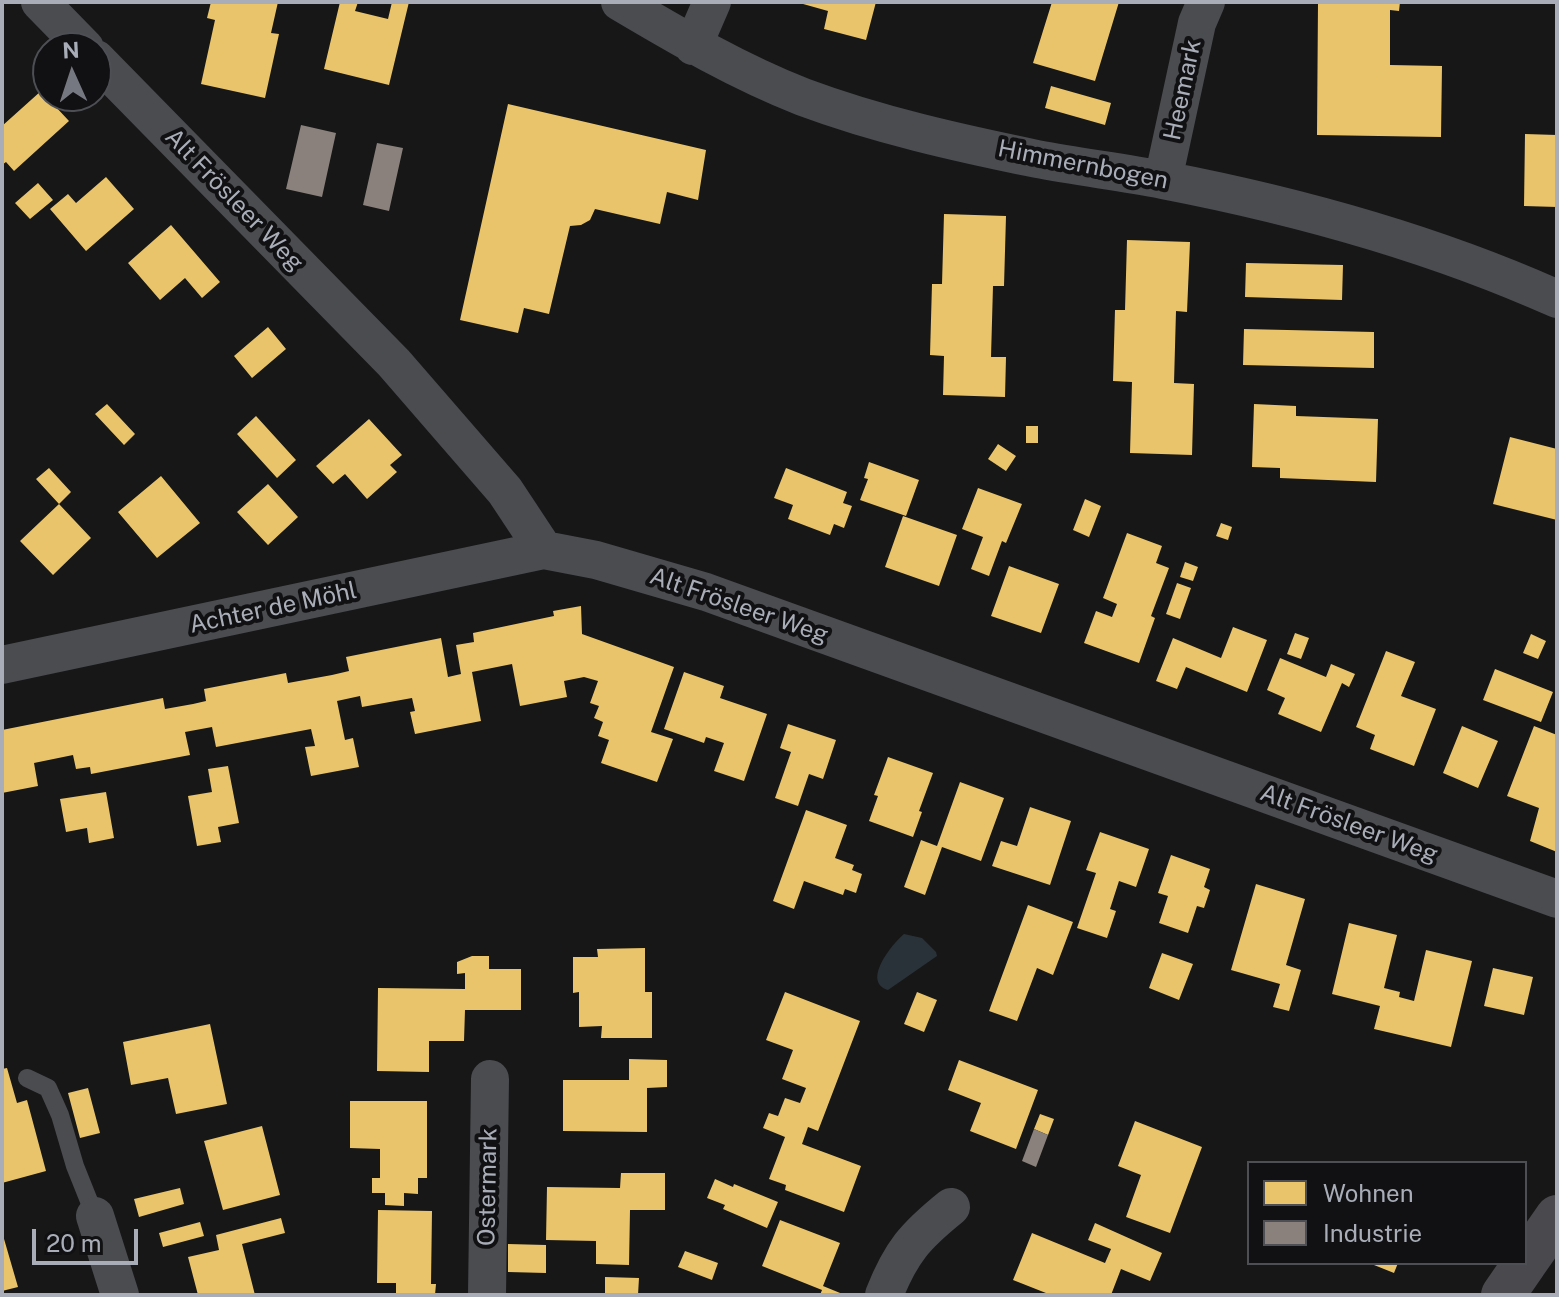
<!DOCTYPE html>
<meta charset="utf-8">
<style>
body{margin:0}
#map{position:relative;width:1559px;height:1297px;overflow:hidden;background:#171717;font-family:"Public Sans",sans-serif}
canvas{display:block}
.frame{position:absolute;inset:0;border:4px solid #a8adb8;pointer-events:none}
.legend{position:absolute;left:1247px;top:1161px;width:280px;height:104px;box-sizing:border-box;background:#111113;border:2px solid #4d4f55;margin:0;padding:10px 14px;list-style:none;font-size:24px;color:#a8adb8}
.legend li{display:flex;align-items:center;gap:16px;height:40px}
.legend b{width:40px;border:2px solid #4d4f55}
.north{position:absolute;left:32px;top:32px;width:80px;height:80px;box-sizing:border-box;background:#111113;border:2px solid #4d4f55;border-radius:50%;rotate:357deg;font-size:22px;font-weight:700;line-height:32px;text-align:center;color:#a8adb8}
.north::after{content:'';display:block;margin:auto;width:28px;height:36px;background:#757880;clip-path:polygon(50% 0,100% 100%,50% 72%,0 100%)}
.scale{position:absolute;left:32px;top:1229px;width:106px;height:36px;box-sizing:border-box;border:4px solid #a8adb8;border-top:0;padding-left:10px;font-size:24px;line-height:28px;white-space:nowrap;color:#a8adb8;-webkit-text-stroke:6px #111113;paint-order:stroke}
</style>
<div id="map">
<canvas width="1559" height="1297"></canvas>
<div class="frame"></div>
<ul class="legend">
<li><b style="height:22px;background:#e9c46a"></b>Wohnen</li>
<li><b style="height:22px;background:#8a817c"></b>Industrie</li>
</ul>
<div class="north">N</div>
<div class="scale">20 m</div>
</div>
<script>
const g = document.querySelector('canvas').getContext('2d');
g.lineJoin = 'round';
function fill(path, color) { g.fillStyle = color; g.fill(path, 'evenodd'); }
function strokePath(path, color, width, dash) { g.strokeStyle = color; g.lineWidth = width; g.lineCap = dash ? 'butt' : 'round'; g.setLineDash(dash || []); g.stroke(path); }
function label(font, color, halo, rows, align = 'center') {
  g.font = font + ' "Public Sans",sans-serif'; g.lineWidth = 8; g.setLineDash([]); g.textBaseline = 'middle'; g.strokeStyle = halo; g.fillStyle = color; for (const [text, x, y, turn = 0] of rows) {
    g.save(); g.translate(x, y); g.rotate((+turn || 0) * Math.PI / 180); g.textAlign = isNaN(turn) ? turn : align; if (halo) g.strokeText(text, 0, 0); g.fillText(text, 0, 0); g.restore();
  }
}
fill(new Path2D(`
 M904,934L922,938L936,952L937,956L888,990C861,982 892,944 904,934Z`), '#2a3239');
fill(new Path2D(`
 M211,2H278L271,33L279,34L265,98L201,84L215,20L207,18Z
 M340,2H358L355,11L388,19L392,2H409L389,85L324,69Z
 M796,2H876L866,40L824,29L828,11Z
 M1052,2H1119L1095,81L1033,63Z
 M1318,2H1400L1399,11L1390,10V65L1442,66L1441,137L1317,135Z
 M1051,86L1111,103L1105,125L1045,108Z
 M41,91L69,121L14,171L6,162L2,165V126Z
 M508,104L706,150L698,200L667,192L660,224L595,209L590,220L581,225L570,226L549,314L524,308L518,333L460,320Z
 M1525,134L1557,135V207L1524,206Z
 M106,177L134,209L86,251L50,209L68,194L76,203Z
 M38,183L53,200L30,219L15,203Z
 M944,214L1006,216L1004,286H993L991,357H1006L1005,397L943,395L944,356L930,355L932,284H942Z
 M171,225L220,282L202,298L185,278L160,300L128,263Z
 M1127,240L1190,242L1187,312L1176,311L1174,383L1194,384L1192,455L1130,453L1132,382L1113,381L1115,310H1125Z
 M1246,263L1343,265L1342,300L1245,297Z
 M268,327L286,349L252,378L234,356Z
 M1244,329L1374,332V368L1243,365Z
 M107,404L135,434L124,445L95,414Z
 M1254,404L1296,406V416L1378,419L1376,482L1280,478V468L1252,467Z
 M256,416L296,460L277,478L237,434Z
 M369,419L402,455L390,465L397,472L367,499L345,474L333,484L316,466Z
 M1026,426H1038V443H1026Z
 M1510,437L1557,449V520L1493,504Z
 M998,444L1016,456L1006,471L988,459Z
 M869,462L919,480L906,516L860,500L868,479L864,478Z
 M49,468L71,492L59,504L36,479Z
 M786,468L847,492L843,503L852,506L844,528L834,524L830,535L788,519L793,505L774,498Z
 M161,476L200,523L157,558L118,512Z
 M268,484L298,517L268,545L237,512Z
 M978,488L1022,504L1006,543L1002,541L989,576L971,569L983,537L962,529Z
 M1085,499L1101,506L1089,537L1073,530Z
 M59,504L91,538L53,575L20,541Z
 M903,516L957,535L939,586L885,567Z
 M1221,523L1232,527L1228,540L1216,536Z
 M1127,533L1162,546L1156,563L1169,568L1151,616L1155,618L1139,663L1084,643L1096,611L1112,617L1117,604L1103,598Z
 M1185,562L1198,567L1193,581L1180,577Z
 M1009,566L1059,584L1041,633L991,616Z
 M1177,583L1191,588L1180,619L1166,614Z
 M581,606L582,634L674,667L651,732L673,739L657,782L601,763L609,740L598,736L603,722L594,718L599,706L590,703L598,681L584,677L564,681L567,697L520,706L512,664L472,672L481,721L415,734L410,712L415,711L412,698L362,707L360,696L337,701L345,740L353,738L359,767L311,776L305,747L315,746L311,729L216,747L212,727L185,732L190,755L91,774L90,767L76,769L73,755L34,763L38,786L2,793V730L163,698L165,709L193,704L206,701L204,689L286,673L288,683L332,675L349,671L346,657L441,638L448,677L461,674L456,645L474,642L473,633L554,616L553,611Z
 M1233,627L1267,640L1247,692L1186,667L1177,689L1156,681L1173,638L1221,658Z
 M1295,633L1309,638L1301,659L1287,654Z
 M1531,634L1546,641L1538,659L1523,653Z
 M1386,651L1415,662L1401,696L1436,709L1414,766L1370,749L1375,735L1356,727Z
 M1280,658L1326,677L1331,664L1355,674L1349,687L1342,683L1321,732L1278,714L1285,698L1267,690Z
 M1495,669L1553,692L1541,722L1483,700Z
 M684,672L724,686L720,698L767,714L744,781L714,771L724,743L706,737L704,743L664,729Z
 M788,724L836,740L823,779L809,774L798,806L775,798L791,752L780,748Z
 M1462,726L1498,741L1478,788L1443,773Z
 M1534,726L1557,735V852L1530,841L1539,808L1507,796Z
 M888,757L933,773L919,811L922,812L913,837L869,821L878,796L874,795Z
 M228,766L239,823L218,827L221,842L197,846L188,796L212,792L208,769Z
 M960,782L1004,798L981,861L942,847L925,895L904,887L921,840L937,846Z
 M106,792L114,838L89,843L87,828L66,832L60,799Z
 M1030,807L1071,821L1050,885L992,866L1001,841L1017,846Z
 M806,810L847,825L835,858L854,865L852,870L862,874L856,893L845,889L843,895L804,881L794,909L773,901Z
 M1100,832L1149,849L1136,887L1119,881L1110,909L1116,911L1107,938L1077,928L1096,873L1086,870Z
 M1171,855L1210,869L1204,887L1210,890L1204,908L1197,906L1188,933L1159,923L1168,896L1158,893Z
 M1256,884L1305,899L1286,965L1301,970L1289,1011L1273,1007L1280,984L1231,970Z
 M1028,905L1073,922L1053,975L1037,968L1017,1021L989,1011Z
 M1349,923L1397,935L1384,988L1400,992L1399,997L1414,1001L1426,950L1472,961L1451,1047L1374,1029L1380,1006L1332,994Z
 M645,948V992H652V1038H601L602,1026L579,1027V992L573,993V957H598L597,949Z
 M1162,953L1193,964L1179,1000L1149,988Z
 M472,956H489V969H521V1010H465L464,1041H429V1072L377,1071L378,988L465,989V973L457,974V962Z
 M1493,968L1533,977L1524,1015L1484,1006Z
 M785,992L860,1021L818,1131L808,1127L802,1144L861,1166L844,1212L785,1190L786,1185L769,1179L785,1137L763,1128L769,1113L778,1116L785,1098L800,1103L806,1088L782,1079L793,1050L766,1040Z
 M917,992L937,1000L924,1032L904,1024Z
 M210,1024L227,1104L176,1114L168,1078L131,1085L123,1042Z
 M629,1059L667,1060V1087L647,1088V1132L563,1131V1080H629Z
 M959,1060L1038,1090L1016,1149L970,1131L981,1103L948,1090Z
 M7,1068L17,1103L27,1100L46,1171L2,1183V1069Z
 M88,1088L100,1133L80,1138L68,1093Z
 M350,1101H427V1178H418V1194L404,1193V1206L385,1205V1193H372V1178H380V1149L350,1148Z
 M1040,1114L1054,1119L1048,1135L1034,1129Z
 M1135,1121L1202,1147L1170,1233L1126,1217L1141,1175L1118,1166Z
 M262,1126L280,1195L223,1210L204,1141Z
 M621,1173H665V1210H630L629,1265L596,1264V1241L546,1240L547,1187L620,1188Z
 M715,1179L733,1187L734,1184L778,1202L767,1228L723,1209L725,1205L707,1198Z
 M180,1188L184,1204L139,1217L134,1199Z
 M378,1210L432,1211L431,1284H436L435,1295H396V1283H377Z
 M281,1218L285,1233L242,1244L255,1295H198L188,1257L219,1250L216,1235Z
 M780,1220L840,1243L823,1286L845,1295H820L822,1290L762,1266Z
 M200,1222L204,1236L163,1247L159,1233Z
 M1095,1223L1162,1253L1150,1281L1121,1269L1111,1295H1051L1013,1280L1032,1233L1105,1263L1111,1249L1088,1240Z
 M2,1232L18,1287L2,1291Z
 M508,1244L546,1245V1273L508,1272Z
 M685,1251L718,1263L712,1280L678,1267Z
 M1369,1263H1398L1394,1273Z
 M605,1277L639,1278L638,1295H605Z`), '#e9c46a');
fill(new Path2D(`
 M301,125L336,133L322,197L286,189Z
 M377,143L403,148L389,211L363,205Z
 M1034,1129L1048,1135L1036,1167L1022,1161Z`), '#8a817c');
strokePath(new Path2D(`
 M27,1078L48,1088L60,1115L75,1166L95,1216`), '#4b4c50', 18);
strokePath(new Path2D(`
 M40,2L85,48
 M620,2C679,37 739,72 803,97C878,125 959,143 1037,159C1079,167 1121,172 1163,180C1298,206 1432,243 1557,299
 M693,46L712,2
 M96,59L394,363L505,491L544,550
 M1163,180L1197,23L1206,2
 M2,665L544,550L596,560L706,592L1557,899
 M95,1216L120,1295
 M487,1295L490,1079
 M884,1295C901,1252 915,1236 951,1207`), '#4b4c50', 38);
strokePath(new Path2D(`
 M1525,1263L1557,1217
 M1503,1295L1525,1263`), '#4a4a4e', 44);
label('24px', '#a8adb8', '#111113', [
 ["Heemark",1183,90,-78],
 ["Himmernbogen",1083,165,11],
 ["Alt Frösleer Weg",234,200,46],
 ["Alt Frösleer Weg",739,606,19],
 ["Achter de Möhl",273,608,-12],
 ["Alt Frösleer Weg",1349,824,20],
 ["Ostermark",488,1187,-89]
]);
</script>
